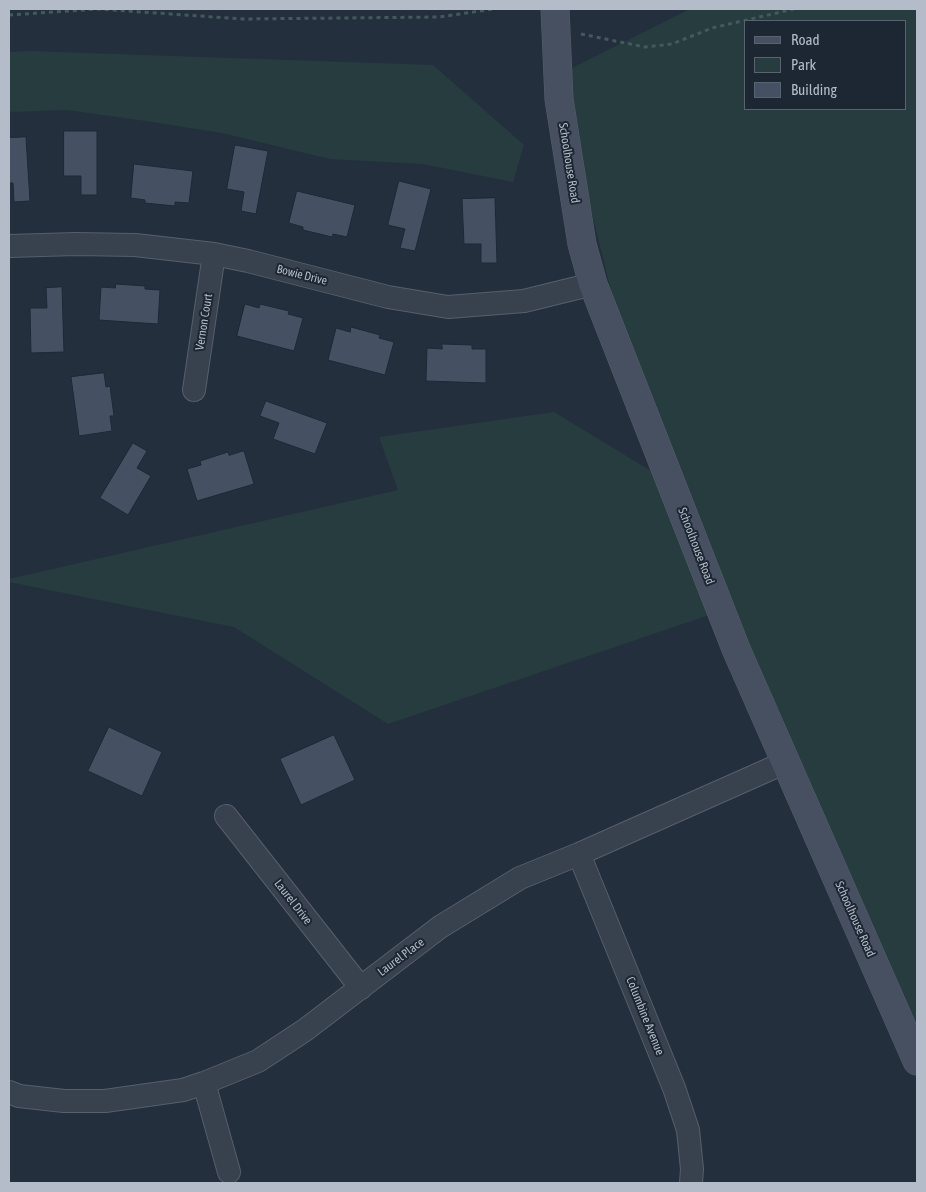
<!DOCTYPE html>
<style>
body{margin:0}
#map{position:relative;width:926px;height:1192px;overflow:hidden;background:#242f3e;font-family:"Asap Condensed",sans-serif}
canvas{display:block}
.frame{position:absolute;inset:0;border:10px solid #b4bcc9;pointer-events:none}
.legend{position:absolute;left:744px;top:20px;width:162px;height:90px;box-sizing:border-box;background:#1d2633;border:1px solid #59626f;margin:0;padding:6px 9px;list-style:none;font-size:15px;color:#b4bcc9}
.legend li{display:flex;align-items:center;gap:10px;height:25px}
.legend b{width:25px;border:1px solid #59626f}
</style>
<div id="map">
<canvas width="926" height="1192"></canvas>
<div class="frame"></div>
<ul class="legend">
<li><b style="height:6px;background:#465061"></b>Road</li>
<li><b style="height:14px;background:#263c3f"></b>Park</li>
<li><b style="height:14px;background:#455162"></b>Building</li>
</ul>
</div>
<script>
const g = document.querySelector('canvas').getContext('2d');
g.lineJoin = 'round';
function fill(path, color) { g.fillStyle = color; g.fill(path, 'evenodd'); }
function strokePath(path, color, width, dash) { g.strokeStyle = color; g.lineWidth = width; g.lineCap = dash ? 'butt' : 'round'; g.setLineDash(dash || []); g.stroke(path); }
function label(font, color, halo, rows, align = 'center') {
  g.font = font + ' "Asap Condensed",sans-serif'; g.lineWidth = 4; g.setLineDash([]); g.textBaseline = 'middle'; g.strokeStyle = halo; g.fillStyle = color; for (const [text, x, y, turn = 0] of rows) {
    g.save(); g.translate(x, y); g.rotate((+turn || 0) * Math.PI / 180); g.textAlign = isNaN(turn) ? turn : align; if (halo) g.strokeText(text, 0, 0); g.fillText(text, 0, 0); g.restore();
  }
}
fill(new Path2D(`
 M690,9H917V1025L715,613L388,724L234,627L9,582V579L398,490L379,437L554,412L656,474L558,75ZM745,21H905V109H745Z
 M29,51L433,65L524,145L513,182L423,164L330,159L222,133L146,121L67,110L9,112V52Z`), '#263c3f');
const building = new Path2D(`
 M64,131H97V195H81V176H64Z
 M26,137L30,201L14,202L13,183H9V138Z
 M235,145L268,151L256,214L241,211L244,192L227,189Z
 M134,164L193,171L189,203L175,202V206L145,203V200L131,198Z
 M399,181L431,189L415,251L400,248L405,229L388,225Z
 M297,191L355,205L347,237L333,234L332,237L303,230V227L289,223Z
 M495,198L497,263H481V244H464L462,199Z
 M116,284L145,286V289L160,290L158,324L99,320L101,287L115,288Z
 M62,287L64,352L31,353L30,308H47L46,288Z
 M245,304L259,308L260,304L289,311L288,314L303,318L294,351L237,336Z
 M351,327L380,335L379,338L394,342L385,375L328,360L336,328L350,332Z
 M442,344L472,345V349H486V383L426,381L427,348L442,349Z
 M104,373L106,387L110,386L114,416H110L112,431L79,436L71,377Z
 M266,401L327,423L315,454L273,439L279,423L260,416Z
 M133,443L147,451L137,468L151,476L128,515L100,498Z
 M244,451L254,484L197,501L187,469L201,465L200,461L228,452L229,455Z
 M109,727L162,752L142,796L88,771Z
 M334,735L355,780L301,805L280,759Z`);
fill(building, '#455162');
strokePath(building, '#1f2835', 1);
const street = new Path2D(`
 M9,246L76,244L135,245L214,254L248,261L388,297L448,307L524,301L593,284
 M194,390L214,254
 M226,816L361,988
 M579,854L674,1088L688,1130L692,1169L691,1183
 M204,1083L229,1172
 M9,1092L19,1096L64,1101H105L183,1090L204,1083L258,1061L305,1030L440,927L520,878L579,854L786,762`);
const secondary = new Path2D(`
 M555,9L559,99L582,244L593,284L736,649L917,1061`);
strokePath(street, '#565f6c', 24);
strokePath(secondary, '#565f6c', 29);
strokePath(new Path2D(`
 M9,15L98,9L243,19L439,17L494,9
 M581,34L645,47L672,44L712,28L794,9`), '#44595c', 3, [4, 4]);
strokePath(street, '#38414e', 22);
strokePath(secondary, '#465061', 28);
label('12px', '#b4bcc9', '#1d2633', [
 ["Schoolhouse Road",569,163,81],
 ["Bowie Drive",302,275,14],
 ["Vernon Court",204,322,-81],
 ["Schoolhouse Road",696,546,69],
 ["Laurel Drive",293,902,52],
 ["Schoolhouse Road",855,919,66],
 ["Laurel Place",401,957,-37],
 ["Columbine Avenue",645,1016,68]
]);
</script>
